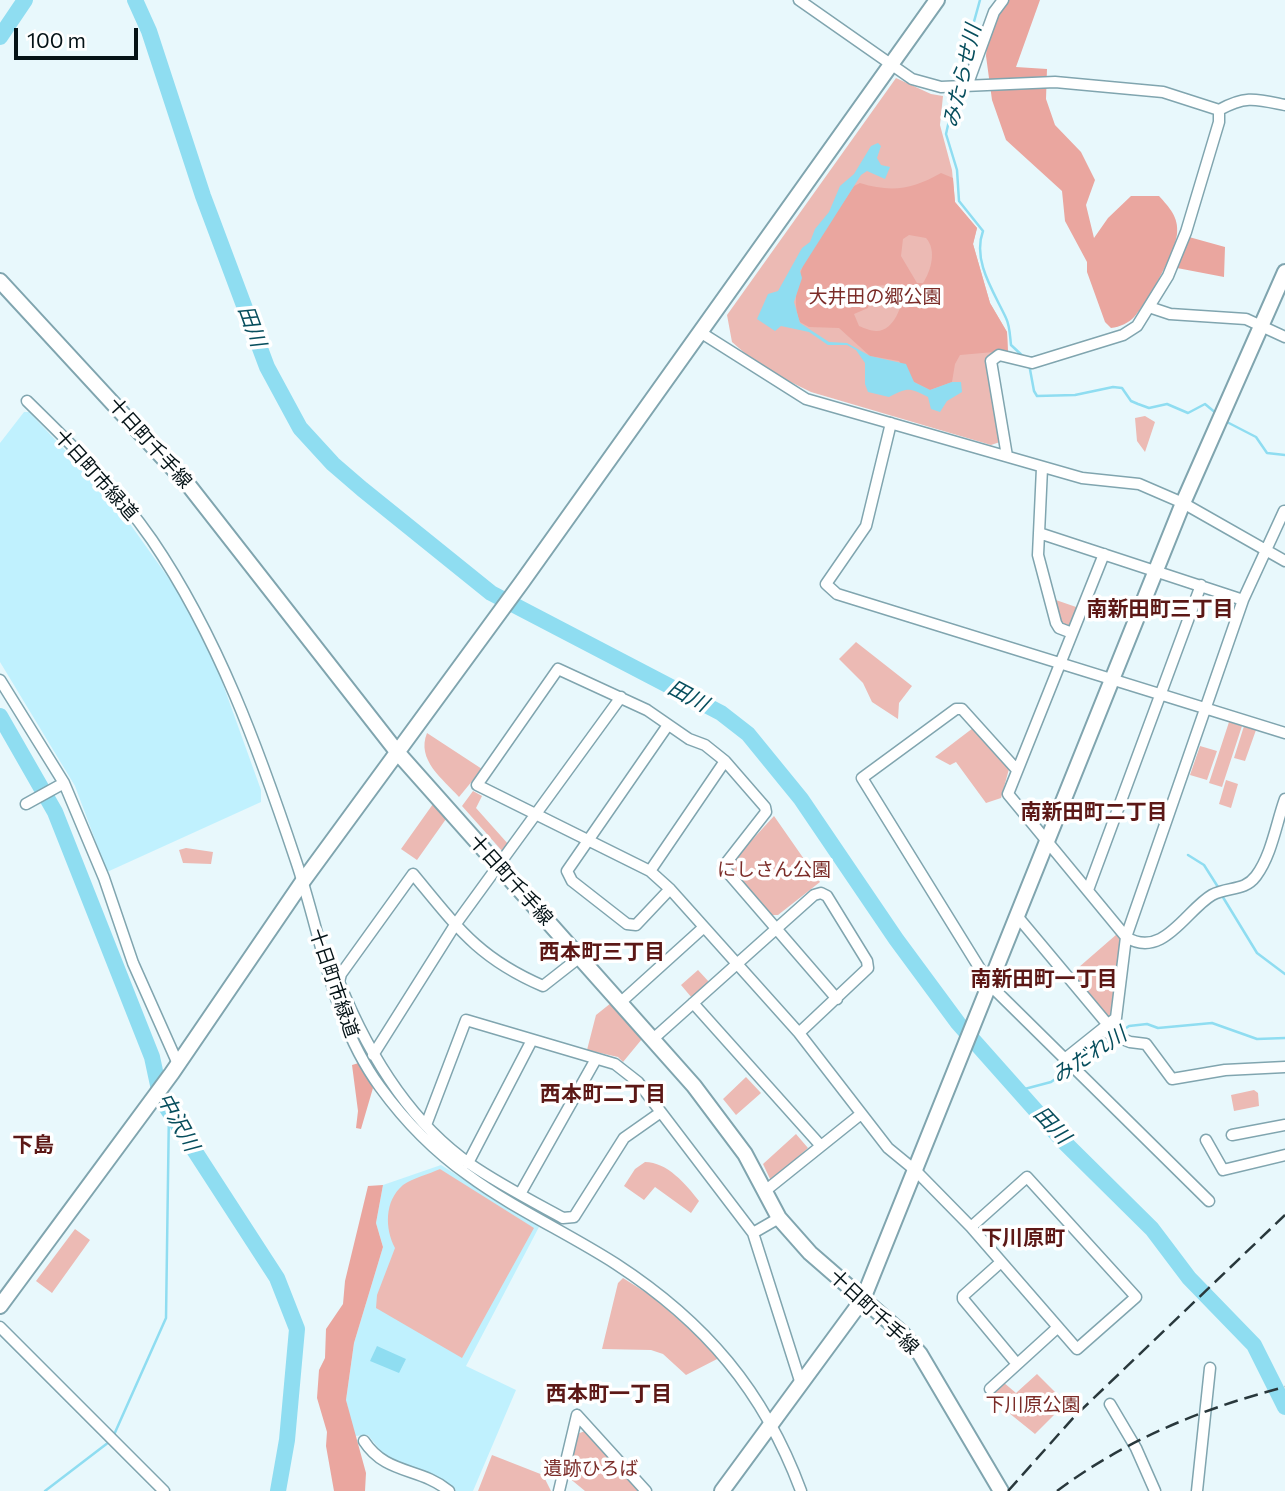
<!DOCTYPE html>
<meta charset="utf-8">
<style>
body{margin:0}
#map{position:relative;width:1285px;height:1491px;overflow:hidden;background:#e8f8fc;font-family:Commissioner,sans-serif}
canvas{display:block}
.scale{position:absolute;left:14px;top:28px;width:124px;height:32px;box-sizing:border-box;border:4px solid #051317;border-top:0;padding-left:9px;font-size:21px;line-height:24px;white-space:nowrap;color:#051317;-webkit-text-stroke:5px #fff;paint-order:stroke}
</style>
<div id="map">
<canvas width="1285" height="1491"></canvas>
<div class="scale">100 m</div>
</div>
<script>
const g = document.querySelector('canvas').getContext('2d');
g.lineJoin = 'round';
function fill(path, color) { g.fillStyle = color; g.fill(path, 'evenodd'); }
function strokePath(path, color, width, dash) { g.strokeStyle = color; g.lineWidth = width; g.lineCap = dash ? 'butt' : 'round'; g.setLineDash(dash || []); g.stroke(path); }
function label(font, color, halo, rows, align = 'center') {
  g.font = font + ' Commissioner,"Noto Sans JP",sans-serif'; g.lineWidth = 7; g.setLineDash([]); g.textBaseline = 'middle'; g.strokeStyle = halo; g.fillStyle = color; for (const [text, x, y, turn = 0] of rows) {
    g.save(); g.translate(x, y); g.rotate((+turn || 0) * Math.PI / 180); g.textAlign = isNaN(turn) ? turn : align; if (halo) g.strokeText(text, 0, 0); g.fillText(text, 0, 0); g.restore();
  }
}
fill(new Path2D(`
 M24,412H29L115,503L175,587L211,651L261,790V802L107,872L75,786L0,662V443Z
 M441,1165L539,1227L466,1366L516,1390L473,1491H456L441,1479L386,1458L368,1435L354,1436L346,1400L354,1343L383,1247L376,1223L383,1185Z`), '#c0f1fe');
fill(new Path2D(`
 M896,78L931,94L943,96L940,125L952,170L955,202L977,228L973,244L990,303L1007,332L1008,354L994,352L987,359L1000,442L991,445L811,392L762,368L732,342L727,315Z
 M1145,416L1155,422L1145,452L1137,441L1135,418Z
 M1053,599L1079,608L1072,626L1061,625Z
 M856,642L912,686L899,703L898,719L872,702L863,683L839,659Z
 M1229,722L1242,726L1222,787L1209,783Z
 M1244,726L1256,730L1245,761L1234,758Z
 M973,728L1009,769L1001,798L986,803L956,762L950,765L935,757Z
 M427,733L482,769L459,797C443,779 416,760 427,733Z
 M1200,746L1217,751L1207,780L1190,775Z
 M1226,780L1238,784L1231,808L1219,804Z
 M473,791L482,796L476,808L509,845L503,852L462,806Z
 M433,804L446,819L417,860L401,849Z
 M774,816L820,882L778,915H772L730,869V864Z
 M186,848L213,852L211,864L183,863L179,850Z
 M1117,934L1121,938L1113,1015L1107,1018L1071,974Z
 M698,970L709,982L692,998L681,985Z
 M611,1003L642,1039L623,1062L618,1057L587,1050L596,1015Z
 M746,1077L761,1093L736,1115L723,1099Z
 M1254,1090L1258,1093L1259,1106L1234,1111L1231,1095Z
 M796,1134L808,1148L771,1181L763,1164Z
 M645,1162C667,1162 686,1184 699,1201L691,1213L655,1187L644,1200L624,1186L635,1169Z
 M440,1169L534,1228L462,1358L376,1308L377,1295L395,1248C385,1229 384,1201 403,1185C413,1178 429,1174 440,1169Z
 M75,1229L90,1240L52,1293L36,1281Z
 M623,1278L653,1297L721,1357L686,1375L663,1354L651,1350L602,1349L618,1283Z
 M1037,1374L1066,1403L1035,1434L988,1396L1003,1382L1016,1393Z
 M585,1431L638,1491H585L568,1477L577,1434Z
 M492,1455L543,1475L551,1491H478Z`), '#ecbab4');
fill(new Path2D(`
 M1000,0H1040L1016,67L1047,69L1046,99L1055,125L1081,152L1095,180L1086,205L1094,238L1108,218L1131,196H1159C1169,207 1179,217 1177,234C1175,253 1148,301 1135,316C1129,323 1120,327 1111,328L1105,322L1087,272V262L1065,221L1062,191L1006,140L992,100L986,56L988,27Z
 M941,173L953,178L955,202L977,228L973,244L990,303L1007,332L1008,354L994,352L960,355L955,364L952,382L930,390L914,382L899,361L870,356L839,328L809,327L800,322C792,303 797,277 806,259L854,186L860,183C892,193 913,189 941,173ZM909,235L926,238C937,250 931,271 923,283H917L901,256L903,239ZM889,285L902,291C904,305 893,332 876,331C871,331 864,328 859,326L854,314L868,308L873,286Z
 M1189,237L1225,247L1224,277L1177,268Z
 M362,1062L373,1088L361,1129L356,1128L358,1111L352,1065Z
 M383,1185L376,1223L383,1247L354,1343L346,1400L366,1473L365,1491H334L326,1446L327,1432L317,1398L319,1370L325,1358L326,1329L343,1304L345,1281L368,1186Z`), '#eaa69f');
fill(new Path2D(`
 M878,143L881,146L877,158L881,165L890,167L885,179L867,171L861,175L800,271L802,278L794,302L800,323L829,342L847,343L870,356L906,364L914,382L930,390L952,382H961L962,392L947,401L940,412L931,409L928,397C908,387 908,388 889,397L868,392L865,384V363L856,350L847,345H828L809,332L781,326L775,331L757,319L768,294L778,291L802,248L810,242L815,229L829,212L840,186L854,174L871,146Z
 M377,1346L406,1359L399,1373L370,1361Z`), '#8fddf1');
strokePath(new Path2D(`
 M957,83L980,0
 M956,90L946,134L957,170L959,201L983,231C972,261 994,292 1006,318C1010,326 1010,337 1011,345L1026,359
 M1029,364L1034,391L1037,396L1075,395L1113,387L1122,388L1131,401L1138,404L1149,408L1167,404L1188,413L1205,404L1217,414
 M1225,421L1256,437L1267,453L1285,455
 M1188,855L1204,865L1218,887
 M1221,894L1257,953L1285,974
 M1119,1033L1129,1026L1147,1024L1158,1028L1212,1023L1257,1039L1285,1038
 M1017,1091L1051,1082L1111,1039
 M113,1437L166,1318L169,1109
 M45,1491L109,1442`), '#8fddf1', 2.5);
strokePath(new Path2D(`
 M135,0L149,31L203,196L267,367L300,428L333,464L362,489L491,593L721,713L748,734L801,799L896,939L958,1023L1062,1140L1152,1229L1189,1278L1254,1345L1285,1407
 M0,37L25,0
 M0,716L55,812L152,1057L161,1099L277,1278L297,1329L287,1440L278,1491`), '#8fddf1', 16);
const street = new Path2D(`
 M799,0L912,79L941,87L1055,82L1163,92L1219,110C1246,95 1256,99 1285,105
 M967,86L994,12L1003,0
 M1149,307L1170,314L1246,319L1285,337
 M700,332L806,399L1082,478L1139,484L1183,503L1285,561
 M27,401C71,444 116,488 152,540C218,637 259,750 296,861C322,937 331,1020 380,1087C404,1120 434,1151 468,1175C514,1209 568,1233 616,1264C705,1322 764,1391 801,1491
 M891,423L866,526L826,584L837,594L1285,733
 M1007,456L991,361L999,355L1032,363L1123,335L1137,326L1168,276L1186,232L1219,122V110
 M1042,468L1038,555L1056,623L1059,628L1072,633
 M1039,533L1243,600
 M1104,554L1008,794L1126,937C1163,960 1186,910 1212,895C1228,886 1244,892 1256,876C1272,854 1276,824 1285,799
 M0,680L64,783L104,878L133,963L178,1064
 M668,725L567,871L572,881L627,924L636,925L670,889
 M1017,770L962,709H956L862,778L990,985L1209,1201
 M26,804L64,783
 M650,871L725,761
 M1088,890L1201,585
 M1017,916L1109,1026
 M580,957L543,986C478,958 457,927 413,874L341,974L339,982C367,1051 407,1120 470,1164C499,1184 532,1201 563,1218L574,1217L624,1138L661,1112
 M837,999L723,867L766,812L765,807L725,761L705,745L689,739L647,710L558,669L477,785L650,871L670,889L799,1033L888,1148L916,1171L971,1227L1077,1349L1136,1297L1027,1177L971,1227
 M621,1002L704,927
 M693,1003L821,1146
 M1103,1031L1130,1042L1146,1044L1172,1079L1225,1070L1285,1067
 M653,1039L814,895L821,893L827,896L867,961L868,968L799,1033
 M373,1055L455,925L621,697
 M1066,1058L1116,1018L1126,937L1243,600L1284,511
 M426,1125L466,1020L615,1064L638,1082L753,1233L801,1384
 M1232,1135L1285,1125
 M1206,1140L1223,1170L1285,1155
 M468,1163L532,1040
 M765,1191L861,1114
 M520,1194L596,1059
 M753,1233L779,1218
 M1001,1262L963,1296V1299L1017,1364
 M0,1327L164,1491
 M990,1389L1057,1328
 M1110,1404L1136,1448L1155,1491
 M577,1415L646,1491
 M364,1441C386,1475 420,1467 449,1491
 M559,1491L577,1415
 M1197,1491L1210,1368`);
const secondary = new Path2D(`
 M0,281L190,487L398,753L694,1086L745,1154L779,1218L810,1253L902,1333L920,1354L1001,1491
 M0,1306L172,1073L303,881L522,582L937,0
 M722,1491L863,1299L1183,503L1285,272`);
strokePath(street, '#80a5af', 13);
strokePath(secondary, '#80a5af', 18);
strokePath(street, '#fff', 10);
strokePath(secondary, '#fff', 14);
strokePath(new Path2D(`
 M1008,1491L1074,1417L1285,1215
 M1057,1491C1125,1440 1203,1408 1285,1387`), '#29383c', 2.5, [14, 7]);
label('19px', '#7b2c28', '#fff', [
 ["大井田の郷公園",875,297],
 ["にしさん公園",774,870],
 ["下川原公園",1033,1405],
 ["遺跡ひろば",591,1469]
]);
label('19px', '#051317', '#fff', [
 ["十日町千手線",150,443,48],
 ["十日町市緑道",96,475,48],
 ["十日町千手線",511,880,48],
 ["十日町市緑道",334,983,71],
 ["十日町千手線",874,1312,43]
]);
label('italic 21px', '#074e5d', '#fff', [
 ["みたらせ川",962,76,-77],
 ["田川",252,326,70],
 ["田川",688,696,28],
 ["みだれ川",1089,1055,-33],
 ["中沢川",178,1122,61],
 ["田川",1052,1125,47]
]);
label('bold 21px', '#5c1816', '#fff', [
 ["南新田町三丁目",1160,609],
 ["南新田町二丁目",1094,812],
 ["西本町三丁目",602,952],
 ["南新田町一丁目",1044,979],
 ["西本町二丁目",603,1094],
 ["下島",33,1145],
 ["下川原町",1023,1238],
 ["西本町一丁目",609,1394]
]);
</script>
